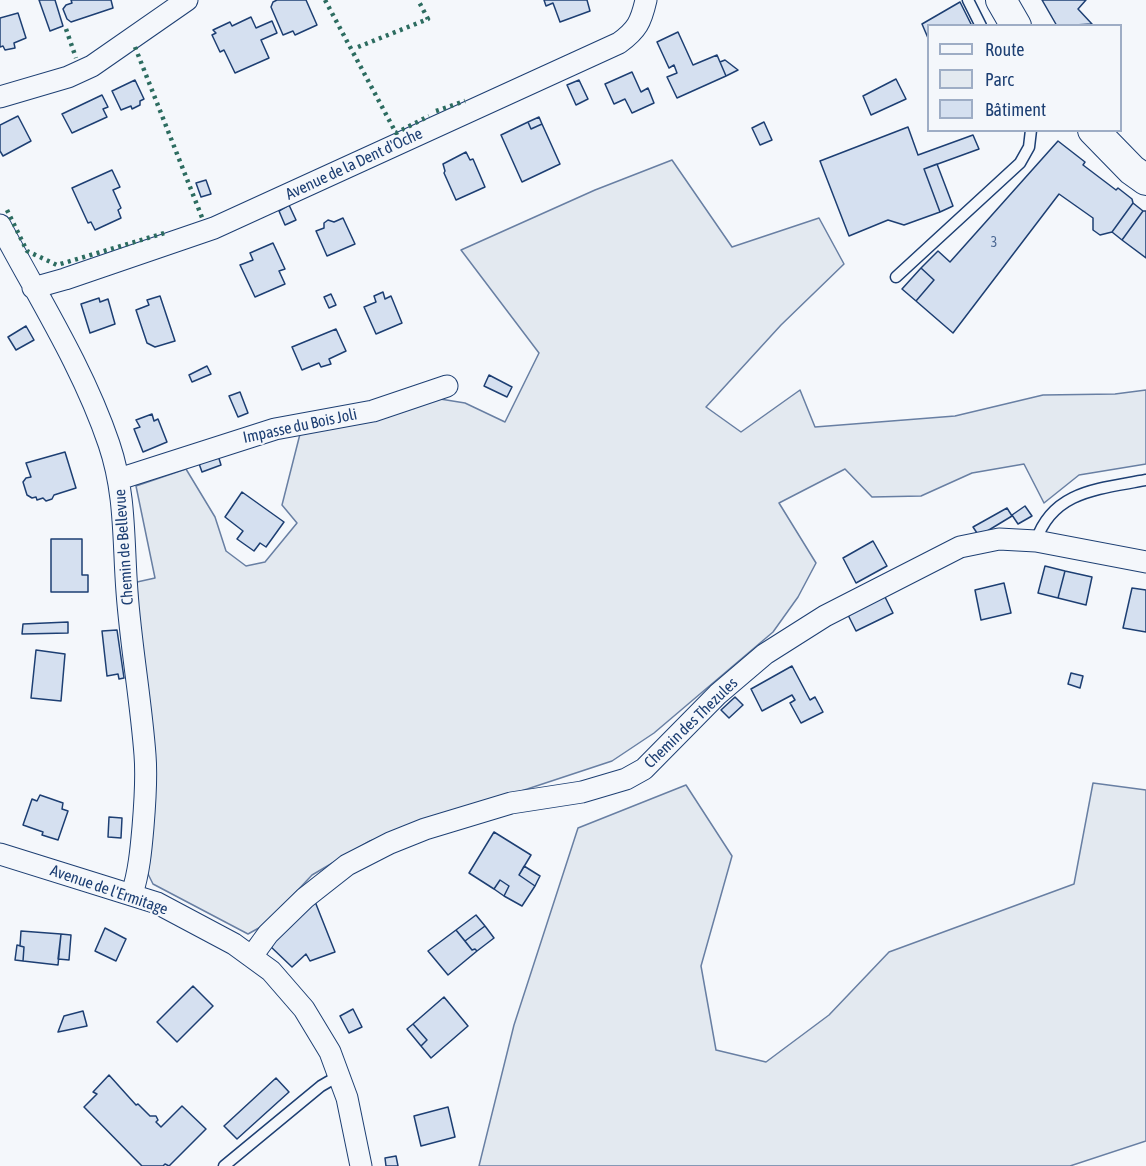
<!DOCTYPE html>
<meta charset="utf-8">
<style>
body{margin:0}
#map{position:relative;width:1146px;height:1166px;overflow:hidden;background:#f4f7fb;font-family:"Asap Condensed",sans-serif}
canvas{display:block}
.legend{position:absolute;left:927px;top:24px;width:195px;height:108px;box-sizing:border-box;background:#f4f7fb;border:2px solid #9eadc5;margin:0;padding:8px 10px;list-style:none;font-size:18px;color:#1d3f73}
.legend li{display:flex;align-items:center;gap:12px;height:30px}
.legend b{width:30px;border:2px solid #9eadc5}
</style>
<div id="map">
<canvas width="1146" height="1166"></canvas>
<ul class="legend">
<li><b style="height:8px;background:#f4f7fb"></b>Route</li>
<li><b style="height:16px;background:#e3e9f0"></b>Parc</li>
<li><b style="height:16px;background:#d5e0f0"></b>Bâtiment</li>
</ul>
</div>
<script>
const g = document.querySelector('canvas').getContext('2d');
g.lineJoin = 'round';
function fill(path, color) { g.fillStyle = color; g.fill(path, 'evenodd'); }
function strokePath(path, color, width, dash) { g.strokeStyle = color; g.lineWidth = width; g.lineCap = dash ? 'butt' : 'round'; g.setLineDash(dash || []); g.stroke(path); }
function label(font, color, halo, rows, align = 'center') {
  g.font = font + ' "Asap Condensed",sans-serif'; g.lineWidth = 4.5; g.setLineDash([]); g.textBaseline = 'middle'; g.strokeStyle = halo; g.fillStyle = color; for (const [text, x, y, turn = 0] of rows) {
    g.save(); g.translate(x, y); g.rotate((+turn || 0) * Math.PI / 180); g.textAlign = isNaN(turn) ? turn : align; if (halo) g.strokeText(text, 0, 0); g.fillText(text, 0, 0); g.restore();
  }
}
const green = new Path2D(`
 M672,160L732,247L819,218L844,264L781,325L706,407L741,432L800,390L815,427L955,416L1043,395L1115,394L1146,390V464L1079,475L1044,503L1024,464L972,473L921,496L872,497L845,469L779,503L816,563L798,597L773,632L654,733L612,761L370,841L312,875L266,924L248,934L153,884L147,872L137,582L155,578L136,486L186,469L215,517L226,551L246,566L265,562L297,523L282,505L300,434L434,398L465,403L505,422L539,353L461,250L595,190Z
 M1093,783L1146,790V1141L1070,1166H479L514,1025L578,828L686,785L732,856L701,966L716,1050L766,1062L829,1015L889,952L1074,884Z`);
fill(green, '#e3e9f0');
strokePath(green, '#687fa3', 1.5);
const building = new Path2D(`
 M39,0H55L63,26L50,31Z
 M71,0H111L113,8L71,22L67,19L63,9L66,5L72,3Z
 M277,0H306L317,25L295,35L293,31L283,35L271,7L273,2Z
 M544,0H587L590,11L560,22L553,3L546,6Z
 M1042,0H1086L1078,9L1092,24L1057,26Z
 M960,2L972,26H928V38L922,24Z
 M18,13L26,38L14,43L15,48L5,50L3,46L0,47V18Z
 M251,17L256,28L272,21L277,33L261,40L269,58L235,73L224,50L220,52L212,35L216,33L213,30L230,22L232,26Z
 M678,32L693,65L717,55L726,76L677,98L667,77L677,73L674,65L669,68L657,42Z
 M725,60L738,70L726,76L720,62Z
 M632,72L641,92L648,88L654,103L632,113L625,99L614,104L605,84Z
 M896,79L906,99L871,115L863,96Z
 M135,80L144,99L140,101V105L132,109L131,106L121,110L112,91Z
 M579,80L588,99L576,105L567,85Z
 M102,95L108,107L103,109L107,117L72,133L62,114Z
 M18,116L31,141L3,156L0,151V125Z
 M539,117L542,124L531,129L528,122Z
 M528,122L531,129L542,124L560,164L522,182L501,135Z
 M764,122L772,140L760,145L752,128Z
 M908,127L918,155L973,135L979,149L924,169L940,212L904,225L888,220L849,236L820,161Z
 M1058,141L1085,162L1083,165L1116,190L1118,188L1132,199L1133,203L1112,232L1100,235L1093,230V218L1059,194L953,333L916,301L934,280L921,268L938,251L950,262Z
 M466,152L470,160L473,159L485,187L456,200L444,173L445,171L443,164Z
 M937,164L953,206L940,212L924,169Z
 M112,170L120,187L113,190L121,208L118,210L121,218L95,230L91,222L88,223L72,188Z
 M206,180L211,194L201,197L196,183Z
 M1133,203L1143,211L1122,240L1112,232Z
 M289,205L296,220L285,225L279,211Z
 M1143,211H1146V258L1122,240Z
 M343,218L355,244L327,256L316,231L324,228V223L328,220L334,222Z
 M273,243L285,269L279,271L285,284L255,297L240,265L253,260L250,253Z
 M921,268L934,280L916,301L902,289Z
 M383,292L385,299L391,296L402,323L376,334L364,307L376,302L374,296Z
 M331,294L336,305L329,308L324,297Z
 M160,296L175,341L155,347L147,343L136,310L149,305L147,300Z
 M99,298L100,302L108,299L115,324L90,333L81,304Z
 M26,326L34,340L16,350L8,337Z
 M336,329L346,351L329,359L331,364L321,367L319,363L302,370L292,347Z
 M207,366L211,374L192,382L189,375Z
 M489,375L512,387L507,397L484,386Z
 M240,392L248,413L238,417L229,396Z
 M152,414L154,421L158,419L167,442L143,452L134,429L140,427L136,420Z
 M65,452L76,488L54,495L52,499L46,501L43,498L37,500L36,497L32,498L27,495L23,482L26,478L31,477L26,463Z
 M217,452L221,465L202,472L197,458Z
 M242,492L284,522L266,547L260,543L254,551L237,539L243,531L225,517Z
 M1025,506L1032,516L1018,524L1012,515Z
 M1007,508L1012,516L979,536L973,527Z
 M51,539H82V575H88V592H51Z
 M873,541L887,566L856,583L843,558Z
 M1045,566L1065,571L1058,598L1038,593Z
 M1065,571L1092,577L1086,605L1058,598Z
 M1004,583L1011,613L981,620L975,590Z
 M1132,588L1146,590V632L1123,628Z
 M883,593L893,613L856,631L846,611Z
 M68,622V633L22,634L23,624Z
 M117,630L124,678L119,679L118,674L107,676L102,631Z
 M36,650L65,654L61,701L31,698Z
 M792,666L810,700L815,697L823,712L801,723L790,703L795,700L792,695L762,711L751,689Z
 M1071,673L1083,676L1080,688L1068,684Z
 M735,697L743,705L729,718L721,710Z
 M40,795L63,803L62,809L68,811L58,840L42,835L43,832L23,825L32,799L37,801Z
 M109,817L122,818L121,838L108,837Z
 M494,832L531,855L519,875L535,886L522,906L504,896L509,886L500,880L494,889L469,873Z
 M524,866L540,876L535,886L519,875Z
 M500,880L509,886L504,896L494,889Z
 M314,899L335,952L310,961L306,954L292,967L269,945Z
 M476,915L485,926L465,941L456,930Z
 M485,926L494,938L477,951L475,949L472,950L465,941Z
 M105,928L126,939L116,961L95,951Z
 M456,930L472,950L475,949L477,951L448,975L428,951Z
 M21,931L61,934L58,965L23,961L24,947L20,946Z
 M61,934L71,935L69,960L58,959Z
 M17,945L24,947L23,961L15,960Z
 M193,986L213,1006L177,1042L157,1022Z
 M444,997L468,1026L431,1058L421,1046L427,1040L413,1024Z
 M353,1009L362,1027L349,1033L340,1016Z
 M83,1011L87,1026L58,1032L64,1016Z
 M413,1024L427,1040L421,1046L407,1029Z
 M109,1075L136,1105L138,1104L150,1116H156L158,1120L156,1122L161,1127L182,1106L206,1129L169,1166L165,1164L163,1166H142L84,1107L97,1094L93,1092Z
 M276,1078L289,1092L237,1139L224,1126Z
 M448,1107L455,1137L421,1146L414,1116Z
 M396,1156L398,1166H386L385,1158Z`);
fill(building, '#d5e0f0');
strokePath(building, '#1d3f73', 1.5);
const lane = new Path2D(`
 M968,0L981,26
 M896,277L1020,163L1029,147L1031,130
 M1036,541C1053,490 1100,489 1146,480
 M224,1166L321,1086L340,1075`);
const street = new Path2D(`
 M0,97L68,77L92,66L187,0
 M0,225C38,297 83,367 109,444C126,494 123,541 127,592C131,647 141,701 145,755C147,779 145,803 143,827C141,850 139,872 132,894
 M33,288L65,279L214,228L619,43C637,30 641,22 646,0
 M119,479L275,429L373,411L447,386
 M0,854L157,903L234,944L271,971L304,1009L330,1052L347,1098L361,1166
 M252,956L268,934L305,898L347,865L390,843L425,829L511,803L582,792L626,779L644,769L718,694L765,654L825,616L960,547L999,539L1036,541L1146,562`);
const secondary = new Path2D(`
 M1001,0L1016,26
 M1093,130L1132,170L1146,180`);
strokePath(lane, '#1d3f73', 13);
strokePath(street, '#1d3f73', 23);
strokePath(secondary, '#1d3f73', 32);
strokePath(lane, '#f4f7fb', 10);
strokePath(street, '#f4f7fb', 21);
strokePath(secondary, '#f4f7fb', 30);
strokePath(new Path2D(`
 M325,0L396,133L429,116
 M66,29L76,58
 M135,47L203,220
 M358,47L428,19L418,0
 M436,111L465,101
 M7,210L27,251L57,265L168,232`), '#2c6c60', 4.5, [3, 4.5]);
label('14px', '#4b6792', null, [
 ["3",994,243]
]);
label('16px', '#1d3f73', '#f4f7fb', [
 ["Avenue de la Dent d'Oche",354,164,-25],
 ["Impasse du Bois Joli",300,426,-12],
 ["Chemin de Bellevue",124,547,-94],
 ["Chemin des Thezules",691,723,-44],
 ["Avenue de l'Ermitage",109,890,19]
]);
</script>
